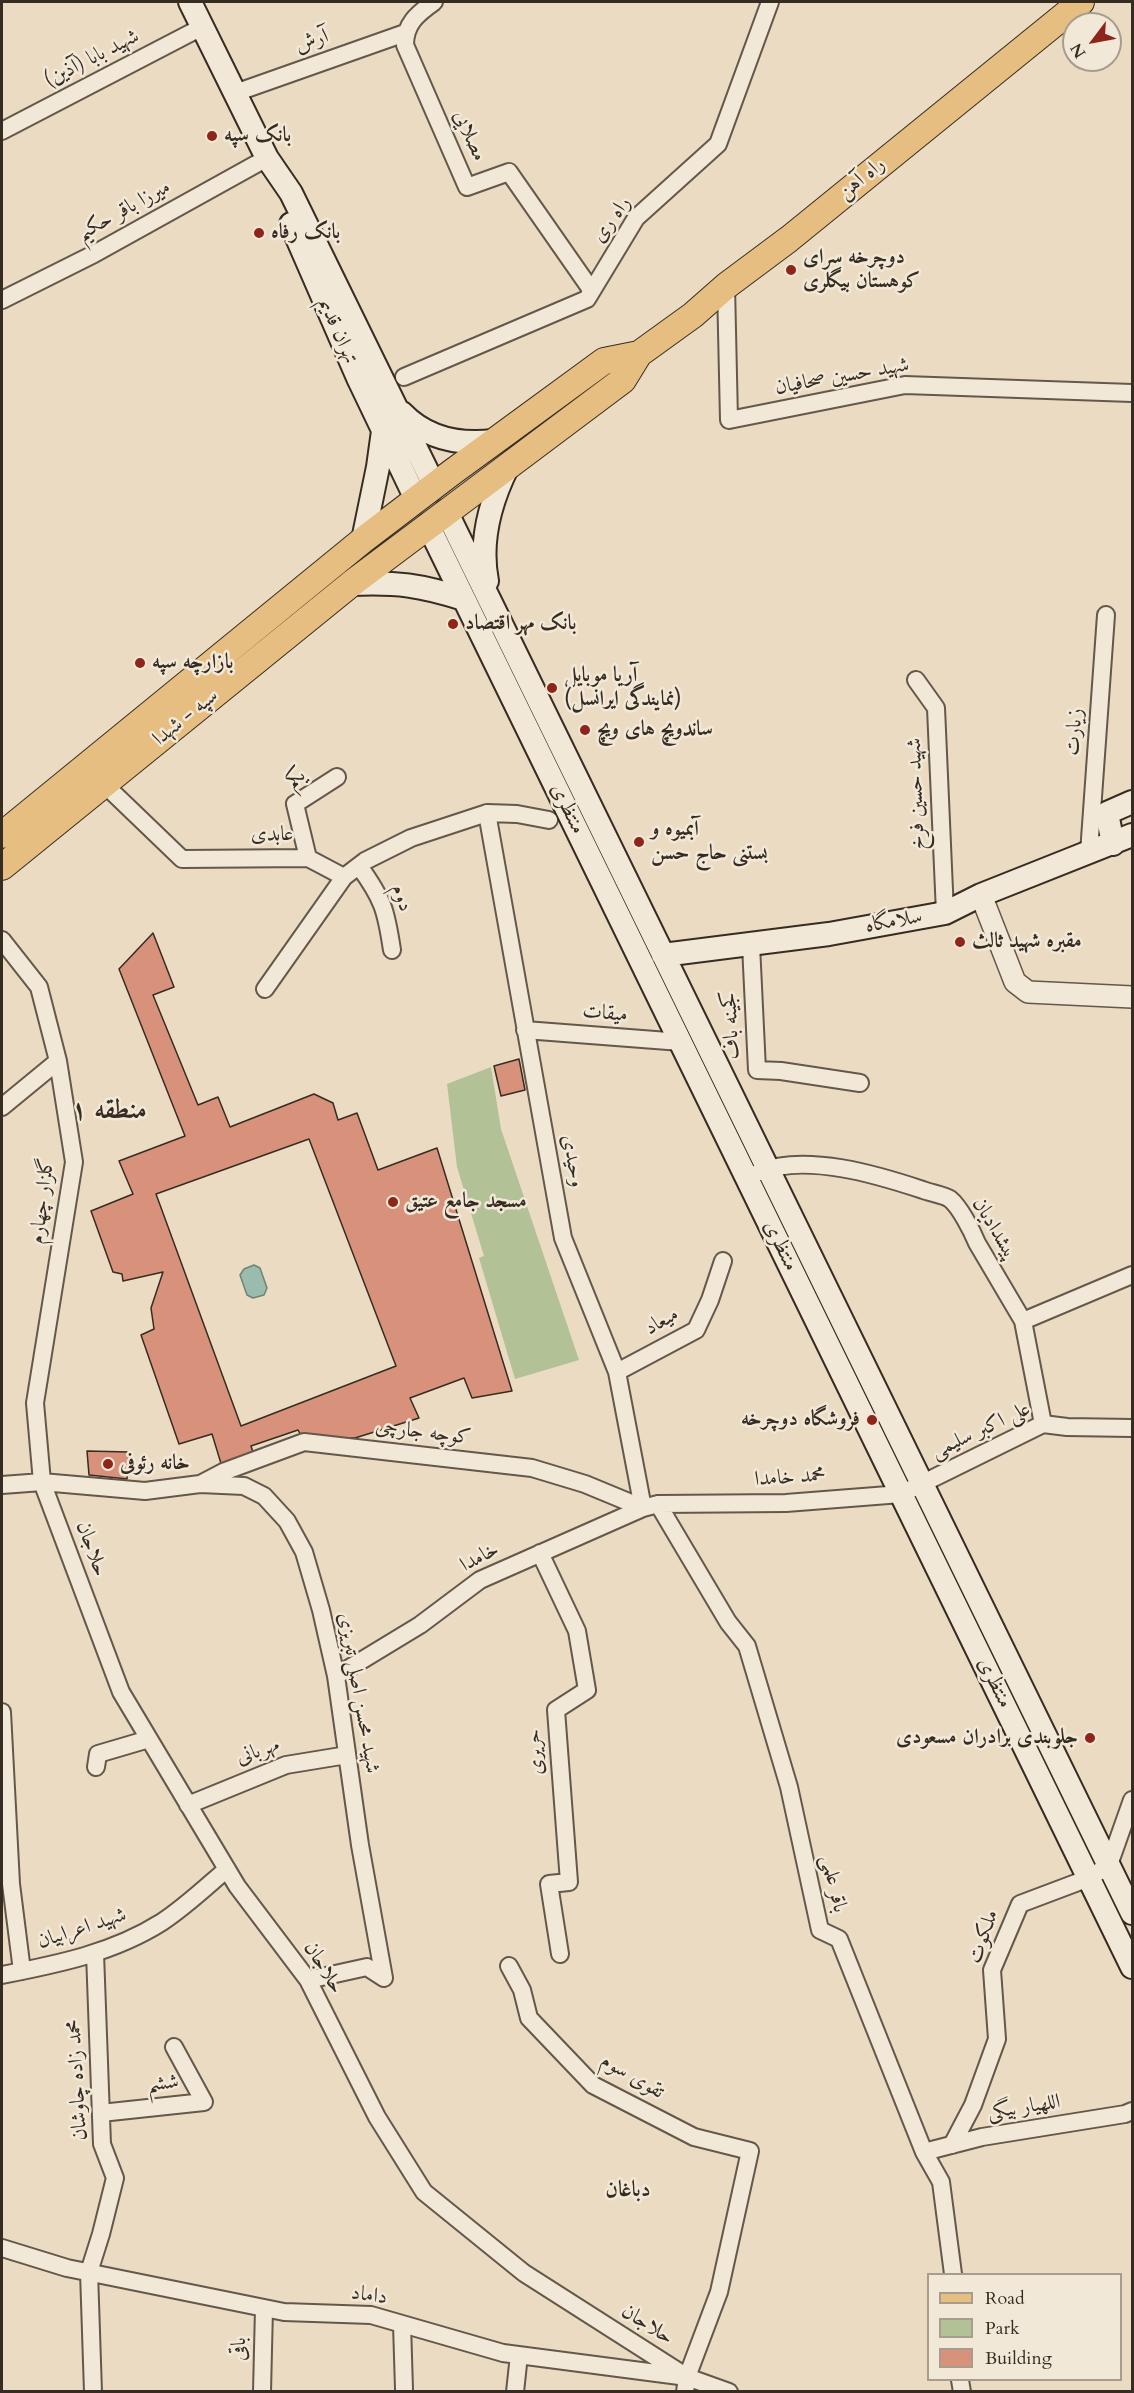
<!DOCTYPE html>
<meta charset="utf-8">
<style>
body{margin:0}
#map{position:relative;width:1134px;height:2393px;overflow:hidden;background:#ebdbc3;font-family:Cardo,serif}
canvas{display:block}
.frame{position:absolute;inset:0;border:3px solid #362c21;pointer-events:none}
.legend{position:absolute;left:927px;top:2273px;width:195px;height:108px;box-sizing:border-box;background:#f2e8d8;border:2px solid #a79d8f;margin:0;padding:8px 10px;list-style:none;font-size:18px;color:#362c21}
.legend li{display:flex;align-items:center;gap:12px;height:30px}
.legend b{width:30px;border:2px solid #a79d8f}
.north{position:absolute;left:1062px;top:12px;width:60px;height:60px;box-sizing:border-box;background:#f2e8d8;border:2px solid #a79d8f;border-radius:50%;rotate:238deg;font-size:16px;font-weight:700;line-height:24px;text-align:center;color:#362c21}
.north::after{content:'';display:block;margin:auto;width:21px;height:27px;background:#8f2418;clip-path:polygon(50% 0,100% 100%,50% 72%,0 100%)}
</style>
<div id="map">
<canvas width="1134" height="2393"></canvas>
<div class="frame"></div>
<ul class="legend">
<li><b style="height:8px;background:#e6be82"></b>Road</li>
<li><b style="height:16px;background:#b3c196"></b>Park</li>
<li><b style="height:16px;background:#d8927b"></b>Building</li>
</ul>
<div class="north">N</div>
</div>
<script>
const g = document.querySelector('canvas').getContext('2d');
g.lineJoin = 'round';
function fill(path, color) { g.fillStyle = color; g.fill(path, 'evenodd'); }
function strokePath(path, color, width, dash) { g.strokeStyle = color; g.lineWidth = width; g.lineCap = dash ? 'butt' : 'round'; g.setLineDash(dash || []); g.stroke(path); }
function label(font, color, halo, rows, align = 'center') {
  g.font = font + ' Cardo,Amiri,serif'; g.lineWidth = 5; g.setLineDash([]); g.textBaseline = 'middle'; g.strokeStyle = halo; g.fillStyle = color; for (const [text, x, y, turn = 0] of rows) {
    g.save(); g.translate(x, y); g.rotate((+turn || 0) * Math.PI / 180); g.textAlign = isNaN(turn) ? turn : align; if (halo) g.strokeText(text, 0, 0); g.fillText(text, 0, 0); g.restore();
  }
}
fill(new Path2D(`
 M491,1067L501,1129L579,1360L515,1379L479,1258L484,1256L457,1167L447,1084Z`), '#b3c196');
const water = new Path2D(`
 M254,1265L260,1268L267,1288L264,1295L253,1298L247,1295L240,1275L244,1269Z`);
fill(water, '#99bcae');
strokePath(water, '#718276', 1.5);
const building = new Path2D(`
 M153,933L174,987L153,995L198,1105L218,1097L230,1127L314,1094L333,1103L338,1120L357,1113L378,1170L437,1148L512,1391L472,1398L464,1378L410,1398L419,1418L355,1438L302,1437L298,1430L251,1446L255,1458L223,1470L212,1434L179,1444L141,1335L154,1329L151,1308L163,1272L123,1281L122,1274L113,1272L91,1211L133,1194L119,1161L185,1136L119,969ZM309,1139L396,1366L241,1426L156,1194Z
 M519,1059L525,1090L501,1096L494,1066Z
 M87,1451L129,1452L127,1479L89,1475Z`);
fill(building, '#d8927b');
strokePath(building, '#362c21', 1.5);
const minor = new Path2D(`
 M434,2C417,14 405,24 405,45L467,187L509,172L592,291
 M235,93L405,33
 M2,131L202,27
 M726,286L729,420L905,385L1132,393
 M2,300L94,254L267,158
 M404,377L587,299L636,218L718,144L770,2
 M916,680L936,708L945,913
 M104,784L182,859L308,858L344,877L365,861L411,838L487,813L517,814L549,820
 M487,813L563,1238L617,1372L643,1508
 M1089,853L1106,615
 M308,858L295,804L337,777
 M359,866C383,899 386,910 392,950
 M2,940L39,987L58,1061L74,1162L35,1403L42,1482L121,1692L237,1886L308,1980L377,2117L424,2192L524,2273L687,2377
 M751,945L757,1070L781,1071L860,1083
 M265,989L344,877
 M525,1030L681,1042
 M2,1107L58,1061
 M759,1172C806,1153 878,1175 923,1190C931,1193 944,1195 950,1199C960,1207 972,1231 977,1243L1023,1321L1043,1424
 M1023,1321L1132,1275
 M617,1372L696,1330L710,1300L723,1261
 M202,1483L223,1472L304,1442L532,1468L585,1484L643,1508
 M2,1485L42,1482L145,1491L200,1484L244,1486L264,1496L287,1521L304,1552L321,1610L336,1676L360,1845L384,1978
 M658,1504L728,1622L747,1646L789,1787L820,1930L839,1939L924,2152L941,2182L953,2274
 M540,1553L577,1631L587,1690L556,1710L569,1882L549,1884L560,1954
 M336,1676L420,1625L480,1580L643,1508L658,1504L786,1503L901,1494L1043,1424L1067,1427L1132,1428
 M2,1712L11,1884L22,1971
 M96,1767L98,1754L149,1739
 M188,1805L286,1765L347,1755
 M509,1966L522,1990L529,2018L593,2085L694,2137L750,2151L719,2292L687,2377L685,2392
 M2,1975C58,1964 113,1953 162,1922C185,1907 206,1887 227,1869
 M308,1980L367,1967L384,1978
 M101,2113L204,2102L174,2047
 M952,2145L973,2105L997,2039L992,1970L1020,1904L1089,1878L1109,1865L1132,1800
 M924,2152L982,2137L1125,2114L1132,2111
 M2,2248L67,2268L284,2312L371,2315L503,2353L687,2377L729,2392
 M402,2324L404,2389
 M960,2380L962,2392
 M93,2392L89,2272L101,2234L115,2178L102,2144L95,1953
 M262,2392L264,2308
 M515,2392L519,2355`);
const tertiary = new Path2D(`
 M981,895L1015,982L1028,992L1132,997`);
const secondary = new Path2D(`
 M190,2L267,158L291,193L434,485
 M291,224L359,380L416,499
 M402,413C427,439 460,445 494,441
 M446,511L1132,1913
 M428,525L1132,1967
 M363,540L378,467L383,431
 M487,581C479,540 490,502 508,466
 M351,584C397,582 420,585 464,599
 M1113,844L1107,813L1132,802
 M663,955L829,934L945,913L981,895L1132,835`);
const primary = new Path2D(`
 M2,835L363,540L451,473L604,361L639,354
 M2,867L351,584L623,380L639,354L693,315L726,286L789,239L1081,2`);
strokePath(minor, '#63584a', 20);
strokePath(tertiary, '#63584a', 24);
strokePath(secondary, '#362c21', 26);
strokePath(primary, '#362c21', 28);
strokePath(minor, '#f2e8d8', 16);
strokePath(tertiary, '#f2e8d8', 21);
strokePath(secondary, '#f2e8d8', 22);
strokePath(primary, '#e6be82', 26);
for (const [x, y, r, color] of [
 [212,136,6,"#8f2418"],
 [259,233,6,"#8f2418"],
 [791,270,6,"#8f2418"],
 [453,624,6,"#8f2418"],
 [140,663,6,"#8f2418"],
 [552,688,6,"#8f2418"],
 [585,730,6,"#8f2418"],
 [639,842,6,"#8f2418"],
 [960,942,6,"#8f2418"],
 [393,1202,6,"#8f2418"],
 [872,1420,6,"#8f2418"],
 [108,1464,6,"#8f2418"],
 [1090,1738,6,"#8f2418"]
]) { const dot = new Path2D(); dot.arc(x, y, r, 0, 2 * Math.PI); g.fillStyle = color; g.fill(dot); strokePath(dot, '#f2e8d8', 2); }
label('21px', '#362c21', '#f2e8d8', [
 ["آرش",312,42,-20],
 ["شهید بابا (آذین)",92,59,-27],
 ["مصلایی",469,136,66],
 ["راه آهن",862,179,-39],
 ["میرزا باقر حکیم",124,211,-29],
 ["راه ری",612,220,-54],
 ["تهران قدیم",337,331,66],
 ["شهید حسین صحافیان",842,377,-10],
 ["سپه - شهدا",186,718,-39],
 ["زیارت",1075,732,-86],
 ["یکم",296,779,-39],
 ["شهید حسین فرخ",917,794,-92],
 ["منتظری",567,809,64],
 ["عابدی",272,835],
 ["دوم",401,898,70],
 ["سلامگاه",894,922,-10],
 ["میقات",605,1014,5],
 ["کجینه باف",732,1025,-93],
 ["وحیدی",572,1161,80],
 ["گلزار چهارم",43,1201,-83],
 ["پیشدادیان",994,1229,59],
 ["منتظری",780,1246,64],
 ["میعاد",662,1322,-30],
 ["علی اکبر سلیمی",981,1431,-25],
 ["کوچه جارچی",423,1433,7],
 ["محمد خامدا",790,1478,-4],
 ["حلاجان",91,1549,70],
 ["خامدا",480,1558,-28],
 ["منتظری",994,1683,64],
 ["شهید محسن اصلی تبریزی",358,1693,80],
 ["مهربانی",258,1752,-19],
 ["حریری",536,1752,-94],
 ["باقر علمی",833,1884,77],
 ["شهید اعرابیان",82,1929,-18],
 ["ملکوت",984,1937,-71],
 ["حلاجان",323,1968,58],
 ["تقوی سوم",632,2077,30],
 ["محمد زاده چاوشان",78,2080,-93],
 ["ششم",163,2084,-6],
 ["اللهیار بیگی",1024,2108,-9],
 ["داماد",369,2296,8],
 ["حلاجان",647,2325,32],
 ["باقی",240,2349,-89]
]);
label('bold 21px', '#362c21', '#f2e8d8', [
 ["بانک سپه",224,136],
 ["بانک رفاه",271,233],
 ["دوچرخه سرای",803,258],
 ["کوهستان بیگلری",803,282],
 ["بانک مهر اقتصاد",465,624],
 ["بازارچه سپه",152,663],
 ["آریا موبایل",564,676],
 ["(نمایندگی ایرانسل)",564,700],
 ["ساندویچ های ویچ",597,730],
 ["آبمیوه و",651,830],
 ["بستنی حاج حسن",651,854],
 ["مقبره شهید ثالث",972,942],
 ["مسجد جامع عتیق",405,1202],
 ["فروشگاه دوچرخه",860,1420,"right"],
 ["خانه رئوفی",120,1464],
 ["جلوبندی برادران مسعودی",1078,1738,"right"]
], 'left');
label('bold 22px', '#362c21', '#f2e8d8', [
 ["دباغان",628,2191]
]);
label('bold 27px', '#362c21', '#f2e8d8', [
 ["منطقه ۱",109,1112]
]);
</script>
